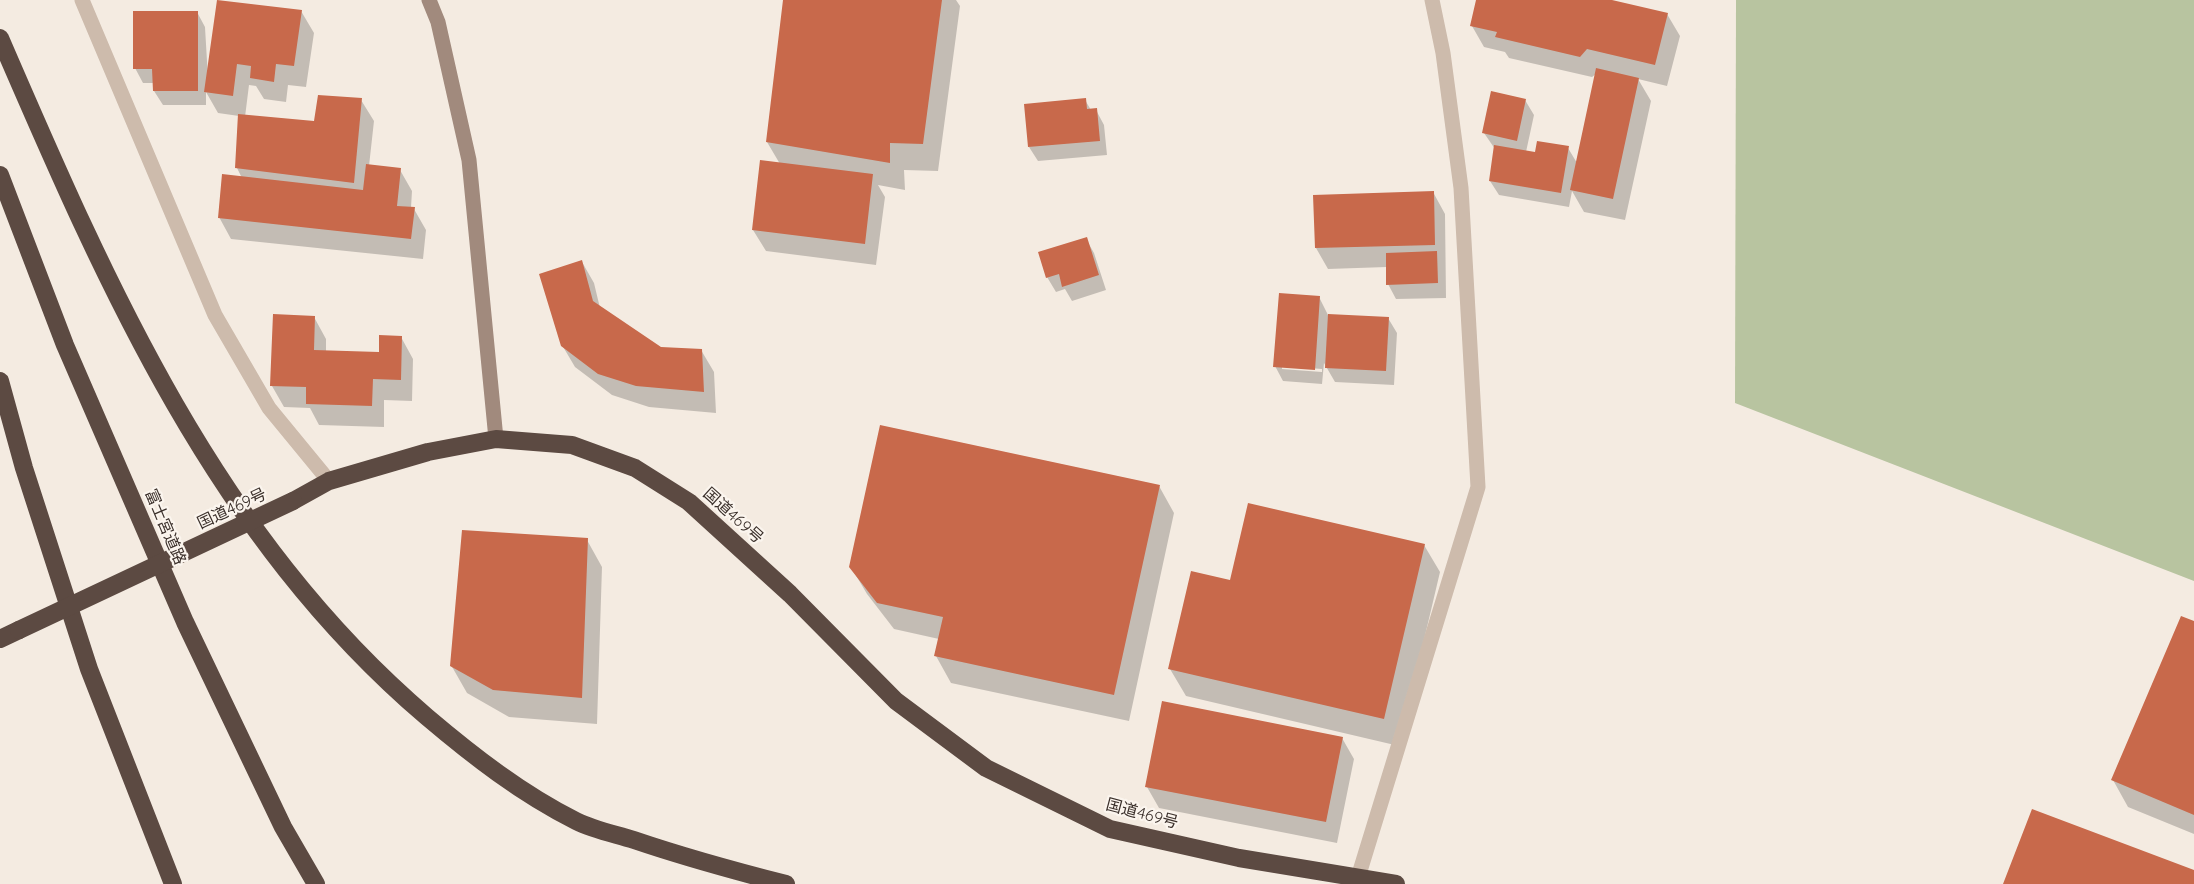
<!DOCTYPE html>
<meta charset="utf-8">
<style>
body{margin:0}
canvas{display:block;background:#f4ebe1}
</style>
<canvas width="2194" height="884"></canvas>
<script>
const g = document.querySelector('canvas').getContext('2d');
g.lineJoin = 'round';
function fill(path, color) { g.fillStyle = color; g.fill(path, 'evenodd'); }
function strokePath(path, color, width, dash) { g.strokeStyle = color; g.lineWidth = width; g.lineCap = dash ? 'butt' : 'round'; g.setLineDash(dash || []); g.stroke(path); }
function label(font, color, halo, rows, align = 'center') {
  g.font = font + ' Quicksand,"Noto Sans JP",sans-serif'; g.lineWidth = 4.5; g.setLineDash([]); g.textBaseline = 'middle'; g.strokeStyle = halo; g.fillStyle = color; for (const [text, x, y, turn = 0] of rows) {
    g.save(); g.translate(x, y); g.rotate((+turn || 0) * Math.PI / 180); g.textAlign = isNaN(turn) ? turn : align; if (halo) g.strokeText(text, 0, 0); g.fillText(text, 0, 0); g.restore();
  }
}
fill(new Path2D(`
 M1736,0H2194V581L1735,403Z`), '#b8c4a0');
fill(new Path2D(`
 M784,0H956L960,6L938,171L904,170L905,190L878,185L885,197L876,265L766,251L753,230L780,164L767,142Z
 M1478,0H1606L1667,14L1680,36L1667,86L1638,79L1651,101L1625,220L1584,212L1572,191L1569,207L1499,195L1490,181L1495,149L1484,133L1525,100L1534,115L1526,152L1536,154L1568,148L1577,163L1596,74L1592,77L1509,58L1505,52L1484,47L1472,26Z
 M301,11L314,33L306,87L288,85L286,102L264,99L256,86L249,85L245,117L315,122L361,100L374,121L369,166L400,170L412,191L411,208L414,209L426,230L423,259L231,239L219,217L242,178L237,168L239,116L218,113L206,92V105H163L154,91V83H143L135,68L197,12L205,27L208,78Z
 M1085,100L1091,110H1096L1104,125L1107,155L1038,161L1029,147Z
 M1433,192L1445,214L1446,298L1396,299L1388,284L1387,267L1328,269L1316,248Z
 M1086,239L1094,253L1106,290L1072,301L1065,289L1056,292L1047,277Z
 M582,262L594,283L600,308L660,349L701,350L714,372L716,413L649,407L612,395L575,367L562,345Z
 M1319,297L1328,315L1388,318L1397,333L1394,385L1335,382L1324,363L1322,384L1283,381L1275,366ZM1282,366L1322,369V372L1282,369Z
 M314,317L326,339V351L380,353L401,337L413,359L412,401L384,400V427L319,425L310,408L284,407L272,386Z
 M1159,486L1174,513L1129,721L951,683L936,656L939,639L894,629L867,594L851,567Z
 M587,540L602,567L597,724L509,717L467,693L451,665Z
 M1424,545L1440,572L1399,746L1186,696L1170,669L1231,582Z
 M2194,623V834L2128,807L2113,780Z
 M1342,738L1354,759L1337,843L1159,808L1147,787Z`), '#0003');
fill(new Path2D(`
 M217,0L302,10L294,66L276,64L274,82L250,78L251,66L237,64L233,96L204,92Z
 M783,0H942L923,144L890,143V163L766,142Z
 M1476,0H1612L1668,13L1655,65L1587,49L1580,57L1495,37L1497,32L1470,26Z
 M133,11H198V91H153L152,69H133Z
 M1596,68L1639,78L1613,199L1570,190Z
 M1491,91L1526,99L1517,141L1482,133Z
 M318,95L362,98L354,183L235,168L238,114L314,121Z
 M1086,98L1087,109L1097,108L1100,141L1028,147L1024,104Z
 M1537,141L1569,146L1561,193L1489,181L1494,145L1535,152Z
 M760,160L873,174L865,244L752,230Z
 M366,164L401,168L397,206L415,207L411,239L218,218L222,174L363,190Z
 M1434,191L1435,245L1315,248L1313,195Z
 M1087,237L1099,275L1062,287L1059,274L1046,278L1038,252Z
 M1437,251L1438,283L1386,285V253Z
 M582,260L593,301L661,347L702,349L704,392L636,386L598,374L561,346L539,274Z
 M1279,293L1320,296L1315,370L1273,367Z
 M273,314L315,316L314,350L379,352V335L402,336L401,380L373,379L372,406L306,404V387L270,386Z
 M1328,314L1389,317L1386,371L1325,368Z
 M880,425L1160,485L1114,695L934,656L943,617L877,603L849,567Z
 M1248,503L1425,544L1384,719L1168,669L1191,571L1230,580Z
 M462,530L588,538L582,698L493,690L450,666Z
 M2181,616L2194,621V815L2111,780Z
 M1162,701L1343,737L1326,822L1145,787Z
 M2032,809L2194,870V884H2003Z`), '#c8694b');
strokePath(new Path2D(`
 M82,0L215,315L269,408L329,481
 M1356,884L1478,487L1461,188L1443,53L1432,0`), '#cdbbac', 15);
strokePath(new Path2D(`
 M429,0L438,22L469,160L496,439`), '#a18a7d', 15);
strokePath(new Path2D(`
 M0,38C108,288 215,536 427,717C473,756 522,794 576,821C594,830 615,834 634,840C684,857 735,871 786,884
 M0,175L65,345L185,622L283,827L316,884
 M0,381L24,468L89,669L173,884
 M293,501L329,481L428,452L496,439L572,445L635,468L689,502L790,594L896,701L986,768L1110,829L1239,858L1396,884
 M0,639L19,630`), '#5c4a42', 18);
strokePath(new Path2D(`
 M19,630L293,501`), '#5c4a42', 18);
label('16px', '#3b302b', '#fbf5ee', [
 ["国道469号",232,509,-25],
 ["国道469号",733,516,42],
 ["富士宮道路",165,527,67],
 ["国道469号",1142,814,15]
]);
</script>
